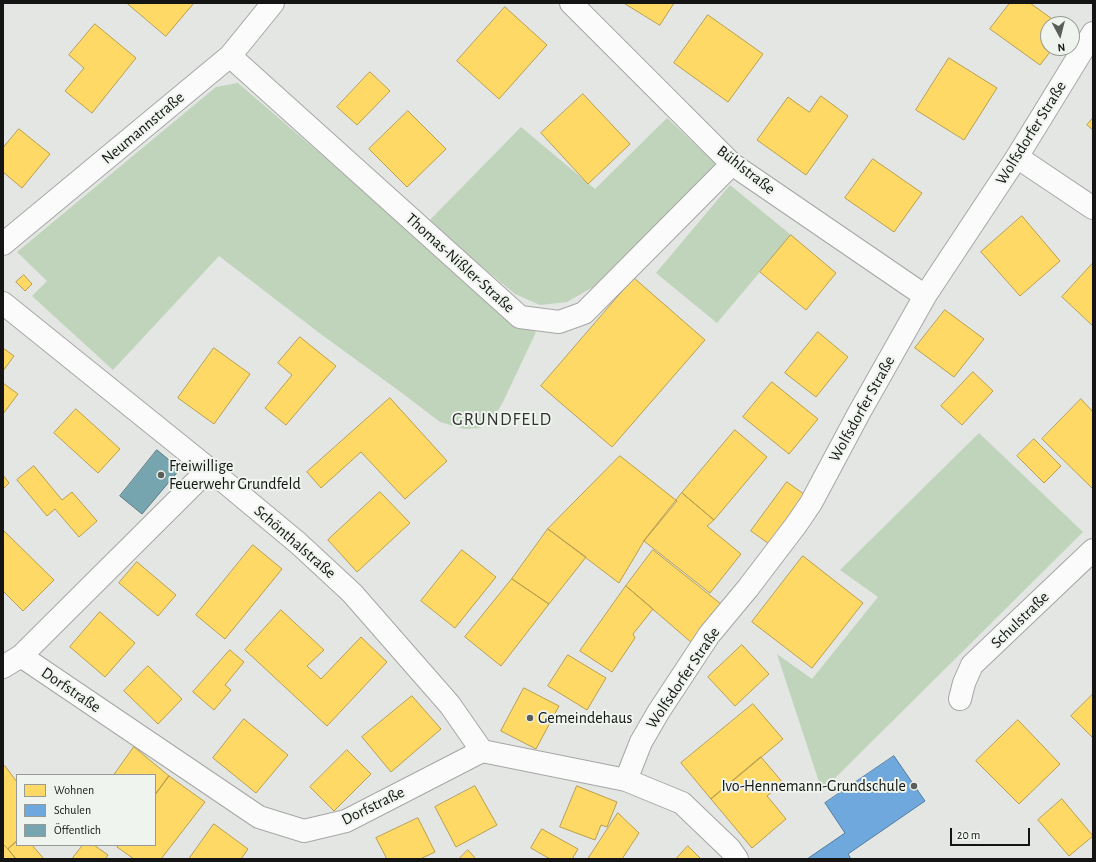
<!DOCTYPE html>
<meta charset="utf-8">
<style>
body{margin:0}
#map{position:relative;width:1096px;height:862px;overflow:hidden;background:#e3e6e2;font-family:"Alegreya Sans",sans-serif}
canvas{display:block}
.frame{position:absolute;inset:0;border:4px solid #131413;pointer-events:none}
.legend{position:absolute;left:16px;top:774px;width:140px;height:72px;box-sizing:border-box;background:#eff4ee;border:1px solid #979a96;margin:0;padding:5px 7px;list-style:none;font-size:12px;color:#131413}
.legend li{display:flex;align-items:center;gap:8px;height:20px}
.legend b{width:20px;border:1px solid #979a96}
.north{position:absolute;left:1040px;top:16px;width:40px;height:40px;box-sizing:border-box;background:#eff4ee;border:1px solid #979a96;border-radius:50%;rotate:173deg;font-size:11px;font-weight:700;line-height:16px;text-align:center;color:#131413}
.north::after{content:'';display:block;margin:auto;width:14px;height:18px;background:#5c5e5b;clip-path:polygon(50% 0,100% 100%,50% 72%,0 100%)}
.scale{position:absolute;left:950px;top:828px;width:80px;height:18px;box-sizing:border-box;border:2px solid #131413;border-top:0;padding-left:5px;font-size:12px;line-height:14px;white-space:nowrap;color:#131413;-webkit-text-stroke:3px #eff4ee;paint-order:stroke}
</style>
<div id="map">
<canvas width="1096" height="862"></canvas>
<div class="frame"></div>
<ul class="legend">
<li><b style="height:11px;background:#ffd966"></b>Wohnen</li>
<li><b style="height:11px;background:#6fa8dc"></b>Schulen</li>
<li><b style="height:11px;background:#76a5af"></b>Öffentlich</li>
</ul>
<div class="north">N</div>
<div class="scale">20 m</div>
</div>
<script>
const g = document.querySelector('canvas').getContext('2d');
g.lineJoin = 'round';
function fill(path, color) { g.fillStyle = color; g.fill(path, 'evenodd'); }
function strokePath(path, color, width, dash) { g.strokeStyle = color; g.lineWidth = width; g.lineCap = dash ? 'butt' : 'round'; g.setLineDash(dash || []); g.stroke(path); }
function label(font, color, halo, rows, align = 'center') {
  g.font = font + ' "Alegreya Sans",sans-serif'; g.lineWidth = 4; g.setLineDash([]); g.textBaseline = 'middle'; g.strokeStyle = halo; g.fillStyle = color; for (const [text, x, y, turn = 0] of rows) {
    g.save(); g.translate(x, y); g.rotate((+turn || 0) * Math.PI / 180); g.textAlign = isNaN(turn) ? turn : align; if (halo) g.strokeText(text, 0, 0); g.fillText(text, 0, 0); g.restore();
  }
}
fill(new Path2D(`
 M238,83L515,321L536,332L503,402L494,417L480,428L464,429L440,422L402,393L322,335L219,256L113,370L32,296L47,281L17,252L216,87Z
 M667,118L716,164L593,287L567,302L540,305L515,294L428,222L521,127L595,189Z
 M730,185L791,235L717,323L656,273Z
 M979,433L1083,532L822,791L777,654L812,679L878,597L840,570Z`), '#bfd4bb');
const homes = new Path2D(`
 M127,3H194L166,36Z
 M624,3H674L660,25Z
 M1010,3H1030L1059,24H1048V48H1053L1040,65L990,29Z
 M505,7L547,45L499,99L457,61Z
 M708,15L763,54L728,102L674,63Z
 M95,24L136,58L92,113L65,91L84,68L69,55Z
 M949,58L997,88L964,140L916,110Z
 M370,72L390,91L357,125L337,107Z
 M583,94L630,144L588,184L541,133Z
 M821,96L848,116L806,175L757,140L788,97L809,112Z
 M408,111L446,149L407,187L369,149Z
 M1093,118V130L1087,125Z
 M19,129L50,154L22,188L3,172V148Z
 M873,159L922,193L894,232L845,198Z
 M1022,216L1060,261L1020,296L981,252Z
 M791,235L836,273L806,310L760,272Z
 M1093,263V326L1062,297Z
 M24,275L32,284L25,291L16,282Z
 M634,278L705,340L612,447L541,386Z
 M945,310L984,339L954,377L915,348Z
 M818,332L848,357L816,397L785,373Z
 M300,337L336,366L286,425L265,408L292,375L278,363Z
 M3,348L14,356L3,371Z
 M214,348L250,374L214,424L178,398Z
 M973,372L993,391L962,425L941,406Z
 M772,382L818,419L789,454L743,417Z
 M3,383L18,394L3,414Z
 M390,398L447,461L405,499L361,452L321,488L307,472Z
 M1081,399L1093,412V489L1042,439Z
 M76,409L120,449L98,473L54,433Z
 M735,430L767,457L714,520L682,493Z
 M1034,439L1061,466L1044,483L1017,456Z
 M620,456L677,501L644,541L619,583L548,529Z
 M34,466L62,500L72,492L97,521L79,537L55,509L47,516L17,480Z
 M3,475L9,483L3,489Z
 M787,482L808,497L772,546L751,531Z
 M380,492L410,523L357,572L328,540Z
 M682,493L714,520L707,526L741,554L710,593L644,541Z
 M548,529L586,557L549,604L512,579Z
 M3,530L54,580L23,611L3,591Z
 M253,545L282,569L225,639L196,615Z
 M462,550L496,577L455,628L421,601Z
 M653,550L721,604L692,643L626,586Z
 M803,556L863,603L812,668L752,622Z
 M137,562L176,595L158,616L119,583Z
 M512,579L549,604L501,666L465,637Z
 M626,586L653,609L633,634L635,638L612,672L580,651Z
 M281,610L324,650L307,666L321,679L361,637L387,662L327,726L245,650Z
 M100,612L135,643L105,677L70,647Z
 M742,645L769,674L735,706L708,677Z
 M230,650L244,662L225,685L231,690L214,710L193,692Z
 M568,655L606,678L587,710L548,686Z
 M148,666L182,699L158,724L124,691Z
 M524,688L559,706L536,749L501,731Z
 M1093,694V738L1071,716Z
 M412,696L441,729L391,772L362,737Z
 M753,704L783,739L711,799L681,763Z
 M244,719L288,755L256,793L213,758Z
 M1018,720L1060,764L1019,804L976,761Z
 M134,747L169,776L155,795V775H114Z
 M347,750L371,774L334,811L310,787Z
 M761,757L783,783L767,796L786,819L752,848L711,799Z
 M5,766L17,782V841L8,849L3,844V767Z
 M169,776L205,802L161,859H134L117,847L118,845H155V795Z
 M475,786L497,825L456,847L435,807Z
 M577,786L617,802L607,827L601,825L595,840L560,827Z
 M1062,799L1093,836L1069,856L1038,820Z
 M618,813L639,833L622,859H588Z
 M418,818L435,852L420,859H387L376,838Z
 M214,824L248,849L241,859H189Z
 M542,829L578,849L572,859H550L531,848Z
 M17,841V845H32L44,859H16L8,849Z
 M3,844L8,849L16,859H3Z
 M83,845H94L108,855L105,859H72Z
 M688,846L701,859H676Z
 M468,850L476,859H459Z`);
fill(homes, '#ffd966');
strokePath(homes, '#b89e4d', 1);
const schools = new Path2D(`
 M894,756L925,801L848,854L851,859H807L845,833L825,803Z`);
fill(schools, '#6fa8dc');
strokePath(schools, '#537ca0', 1);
const public = new Path2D(`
 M157,450L180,469L142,514L120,496Z`);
fill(public, '#76a5af');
strokePath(public, '#587a80', 1);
const minor = new Path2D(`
 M571,3L732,164L925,296
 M230,56L520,317L559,322L584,313L732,164
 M1017,157L1093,208
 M3,244L230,56L273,3
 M3,303L209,469L298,543L352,593L450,705L482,751
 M21,656L259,817L304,831L346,821L482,751L626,780L682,803L730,849L737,859
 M3,667L21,656L209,469
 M960,699L964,683L972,665L1093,550
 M626,780L641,742L659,711L709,635L748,588L796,525L811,503L859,413L925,296L1017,157L1093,33`);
strokePath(minor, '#a5a7a5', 24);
strokePath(minor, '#fbfbfb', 22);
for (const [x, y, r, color] of [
 [161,475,4,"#5c5e5b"],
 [530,718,4,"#5c5e5b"],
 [914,786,4,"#5c5e5b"]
]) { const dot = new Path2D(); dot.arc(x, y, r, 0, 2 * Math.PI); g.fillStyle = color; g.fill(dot); strokePath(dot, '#eff4ee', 1.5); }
label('16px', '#131413', '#eff4ee', [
 ["Neumannstraße",143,128,-40],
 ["Wolfsdorfer Straße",1031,133,-58],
 ["Bühlstraße",746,170,38],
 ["Thomas-Nißler-Straße",460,263,42],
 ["Wolfsdorfer Straße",862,409,-61],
 ["Schönthalstraße",295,542,41],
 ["Schulstraße",1020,620,-44],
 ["Wolfsdorfer Straße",683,678,-56],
 ["Dorfstraße",71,690,34],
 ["Dorfstraße",373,806,-26]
]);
label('16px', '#131413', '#eff4ee', [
 ["Freiwillige",169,466],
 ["Feuerwehr Grundfeld",169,484],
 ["Gemeindehaus",538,718],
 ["Ivo-Hennemann-Grundschule",906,786,"right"]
], 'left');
g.letterSpacing = '1px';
label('18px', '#303430', '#eff4ee', [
 ["GRUNDFELD",502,420]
]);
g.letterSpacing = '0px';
</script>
